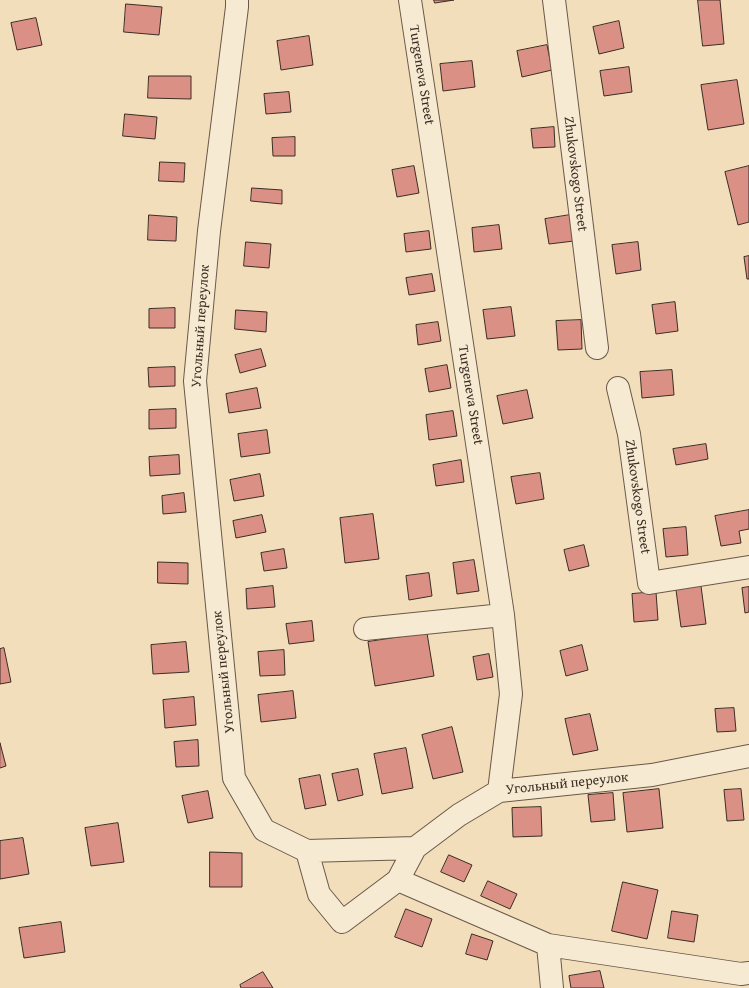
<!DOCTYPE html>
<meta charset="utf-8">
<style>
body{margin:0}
canvas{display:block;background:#f2deba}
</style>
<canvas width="749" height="988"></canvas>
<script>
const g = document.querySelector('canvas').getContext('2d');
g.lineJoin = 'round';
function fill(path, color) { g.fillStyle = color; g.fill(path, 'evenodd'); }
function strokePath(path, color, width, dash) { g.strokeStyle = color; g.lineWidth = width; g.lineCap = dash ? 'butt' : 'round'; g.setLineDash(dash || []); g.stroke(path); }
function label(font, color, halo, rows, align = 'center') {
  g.font = font + ' "Gentium Book Plus",serif'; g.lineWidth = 3.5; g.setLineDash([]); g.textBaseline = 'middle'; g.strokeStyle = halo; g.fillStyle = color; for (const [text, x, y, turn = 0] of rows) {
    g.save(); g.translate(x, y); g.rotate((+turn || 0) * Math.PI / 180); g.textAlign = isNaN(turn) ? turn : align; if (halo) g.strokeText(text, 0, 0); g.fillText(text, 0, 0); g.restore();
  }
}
const building = new Path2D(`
 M434,0H454L435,3Z
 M698,0H720L724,44L703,46Z
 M126,4L162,7L159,35L124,32Z
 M36,18L42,45L17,50L11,23Z
 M619,21L624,48L599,54L593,27Z
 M309,36L313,65L281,70L277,41Z
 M547,45L552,70L522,77L517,51Z
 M472,61L475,87L443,91L440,64Z
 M629,67L632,92L604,96L600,71Z
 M149,76H191V99L148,98Z
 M737,80L744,124L708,130L701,85Z
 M289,92L291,112L266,114L264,94Z
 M125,114L157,117L155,139L123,136Z
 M554,127L555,147L533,148L531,129Z
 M295,137V156H273L272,138Z
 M160,162L185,163L184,182L159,181Z
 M414,166L419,193L397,197L392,170Z
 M749,166V222L738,225L725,172Z
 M252,188L282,190V204L251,201Z
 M149,215L177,217L176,241L148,240Z
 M570,215L574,241L549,244L545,219Z
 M499,225L502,249L474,252L472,228Z
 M429,231L431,249L406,252L404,234Z
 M246,242L271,244L269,268L244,266Z
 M638,242L641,270L616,274L612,245Z
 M749,256V279H747L744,257Z
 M432,274L435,291L409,295L406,278Z
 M675,302L678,331L656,334L652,305Z
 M511,307L515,336L487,339L483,310Z
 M175,308V328H149V309Z
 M236,310L267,312L266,332L235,329Z
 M581,320L582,349L558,350L556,321Z
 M438,322L441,341L418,345L416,325Z
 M261,349L266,366L240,373L235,355Z
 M447,365L451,388L429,392L425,369Z
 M175,367V386L149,387L148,368Z
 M672,370L674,395L642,398L640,372Z
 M257,388L261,408L229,413L226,394Z
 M527,390L533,418L503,424L497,396Z
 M176,409V428L149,429V410Z
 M453,411L457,436L429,440L426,415Z
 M267,430L270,453L241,457L238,434Z
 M706,444L708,459L676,465L673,449Z
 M179,455L180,474L150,476L149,457Z
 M461,460L464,482L436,486L433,465Z
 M540,473L544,499L516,504L511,477Z
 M260,474L264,496L234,501L230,480Z
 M184,493L186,512L163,514L162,496Z
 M749,510V529L739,531L741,543L721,546L715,516Z
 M373,514L379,559L345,563L340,518Z
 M262,515L266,532L236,538L233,521Z
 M686,527L688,555L666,557L663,529Z
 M584,545L589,566L569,571L564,550Z
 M284,549L287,568L264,571L261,553Z
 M474,560L479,591L457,594L453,563Z
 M158,562L188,563V584L158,583Z
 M429,573L432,596L409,600L406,576Z
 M273,586L275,607L247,609L246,589Z
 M701,586L706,624L681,627L676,590Z
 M749,587V612L745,613L742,588Z
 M656,592L658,620L634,622L632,594Z
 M312,621L314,641L289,644L286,624Z
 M427,633L434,676L375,686L368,642Z
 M186,642L189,672L153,674L151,645Z
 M582,645L588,670L566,676L560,651Z
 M4,648L11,682L0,684V649Z
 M284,650L285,675L260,676L258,652Z
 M489,654L493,677L477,680L473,657Z
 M293,691L296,718L261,722L258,695Z
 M194,697L196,725L165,728L163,700Z
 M734,708L736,731L717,732L715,709Z
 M590,714L598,750L573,755L565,719Z
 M452,727L463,772L433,779L422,735Z
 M198,740L199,766L176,767L174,742Z
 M0,743L6,766L0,768Z
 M406,748L413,788L382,794L374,754Z
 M358,769L363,795L338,801L332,774Z
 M320,775L326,805L305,809L299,779Z
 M659,789L663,828L627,832L623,793Z
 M741,789L744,820L727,821L724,790Z
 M208,791L213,818L188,823L182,796Z
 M613,793L615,820L591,822L588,795Z
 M541,807L542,836L513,837L512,808Z
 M118,823L124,862L91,866L85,828Z
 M23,838L29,874L0,879V841Z
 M210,852L242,853V887H210Z
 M449,855L472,865L464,882L441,872Z
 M488,881L517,894L510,909L481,896Z
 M623,882L658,890L647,939L612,931Z
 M406,909L432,919L422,947L395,937Z
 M672,911L698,915L694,942L668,938Z
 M61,922L65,952L24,958L19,928Z
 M472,934L493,941L487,960L466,954Z
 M600,971L604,988H571L569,976Z
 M263,972L273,988H241L240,985Z`);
fill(building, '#da9085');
strokePath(building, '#3c2d24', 1);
const minor = new Path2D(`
 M237,0V7L209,231L195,381L234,778L264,830L307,851L415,848L459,815L499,791L652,775L749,756
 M410,0L503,615L511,694L499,791
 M554,0L597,348
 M618,388L629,434L649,583L749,567
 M365,629L503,615
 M415,848L398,880L548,945L741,974L749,973
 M307,851L319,894L342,922L398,880
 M548,945L552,988`);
strokePath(minor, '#6a594a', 24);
strokePath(minor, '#f7ead2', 22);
label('14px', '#3c2d24', '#f7ead2', [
 ["Turgeneva Street",421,75,81],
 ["Zhukovskogo Street",575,174,83],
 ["Угольный переулок",201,326,-86],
 ["Turgeneva Street",470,395,81],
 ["Zhukovskogo Street",637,497,82],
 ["Угольный переулок",224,672,-96],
 ["Угольный переулок",567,784,-6]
]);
</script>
